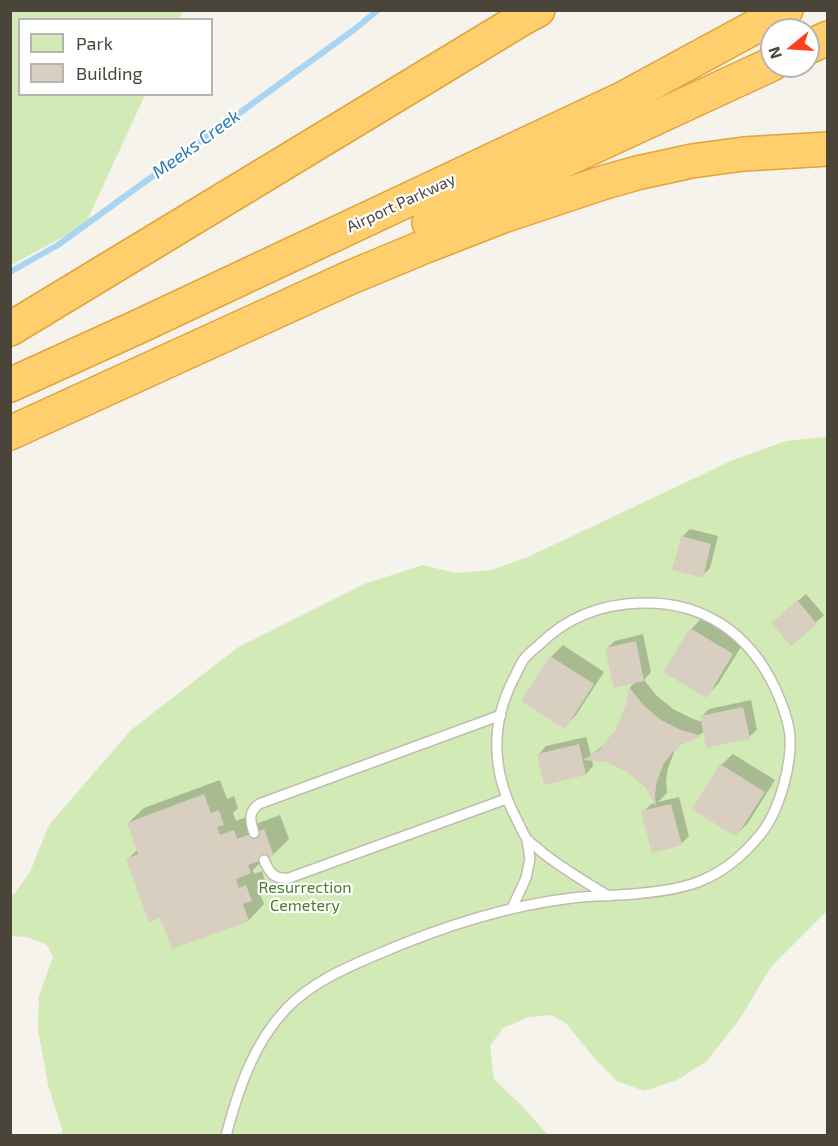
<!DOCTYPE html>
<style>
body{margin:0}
#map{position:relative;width:838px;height:1146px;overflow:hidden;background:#f6f3ec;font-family:"Exo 2",sans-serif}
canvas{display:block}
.frame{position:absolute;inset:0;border:12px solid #4b4439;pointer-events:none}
.legend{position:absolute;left:18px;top:18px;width:195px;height:78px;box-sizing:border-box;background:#fff;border:2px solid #b7b4b0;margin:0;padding:8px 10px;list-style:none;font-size:18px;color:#4b4439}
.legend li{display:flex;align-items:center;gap:12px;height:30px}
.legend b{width:30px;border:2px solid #b7b4b0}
.north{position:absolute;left:760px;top:18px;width:60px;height:60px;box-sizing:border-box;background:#fff;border:2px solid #b7b4b0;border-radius:50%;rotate:252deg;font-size:16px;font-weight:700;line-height:24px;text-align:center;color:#4b4439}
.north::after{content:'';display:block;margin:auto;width:21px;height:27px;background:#fc3f1d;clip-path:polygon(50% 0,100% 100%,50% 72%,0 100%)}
</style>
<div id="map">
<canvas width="838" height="1146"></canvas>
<div class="frame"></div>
<ul class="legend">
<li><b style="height:16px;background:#d2eab5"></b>Park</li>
<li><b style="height:16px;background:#d8cfc1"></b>Building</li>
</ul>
<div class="north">N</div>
</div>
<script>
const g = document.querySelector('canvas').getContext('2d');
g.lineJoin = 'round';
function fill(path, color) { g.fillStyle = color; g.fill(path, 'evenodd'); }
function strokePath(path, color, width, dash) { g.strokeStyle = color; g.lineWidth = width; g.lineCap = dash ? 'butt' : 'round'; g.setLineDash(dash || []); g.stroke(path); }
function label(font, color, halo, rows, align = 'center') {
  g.font = font + ' "Exo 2",sans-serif'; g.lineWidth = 4.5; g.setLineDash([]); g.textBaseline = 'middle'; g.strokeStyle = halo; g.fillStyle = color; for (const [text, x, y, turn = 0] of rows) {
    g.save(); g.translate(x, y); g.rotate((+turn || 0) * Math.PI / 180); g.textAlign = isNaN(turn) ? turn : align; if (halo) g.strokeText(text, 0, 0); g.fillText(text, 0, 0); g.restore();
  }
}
fill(new Path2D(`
 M11,10L183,11L179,19L20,20V94L145,95L85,225L11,265Z
 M825,437H827V911L771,967L739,1020L707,1061L677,1080L644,1091L617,1081L595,1059L566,1023L551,1015L529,1017L503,1028L490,1046L494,1079L523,1107L548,1135H62V1129L48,1085L38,1029L39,996L53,957L47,945L27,937L11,936V895L16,892L30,872L49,825L131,730L237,648L364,584L423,565L456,573L492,570L530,556L733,460L786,441Z`), '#d2eab5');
fill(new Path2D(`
 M690,529L718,536L710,568L702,576L682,537Z
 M806,594L824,615L791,644L781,615Z
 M703,617L744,642L718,684L706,696L691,629Z
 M643,634L651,672L644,680L656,695L673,709L693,719L703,722L702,716L709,709L751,700L757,730L749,737L705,730L701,734L680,744L675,750L668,768L666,781L667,793L658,802L679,797L689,836L681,844L643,812L651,804L656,803L646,786L628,770L607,761L592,759L593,766L586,774L539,754L546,746L586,737L591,755L608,741L617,730L625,714L630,687L636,682L607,648L615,641Z
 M563,645L604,672L576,715L564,727L523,700L551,657Z
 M733,754L775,780L748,823L736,835L721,765Z
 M220,780L227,799L234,796L238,808L233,813L236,821L249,816L253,825L280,815L289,839L273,855L265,858L253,870L254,874L262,871L266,884L259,891L264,904L249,920L161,916L128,859L138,849L128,823L144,808Z`), '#0003');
strokePath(new Path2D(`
 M10,272L58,245L355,29L378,10`), '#a9d4f2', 6);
fill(new Path2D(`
 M681,536L711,544L703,578L672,570Z
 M798,601L817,624L791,646L771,623Z
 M690,628L733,654L707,698L663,672Z
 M636,641L644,681L614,688L605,648Z
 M550,656L594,684L565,729L521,701Z
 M629,687L644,706L661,720L681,730L702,736L681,745L672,753L664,763L657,781L655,794L656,806L645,787L627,772L606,762L583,760L599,750L616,729L626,704Z
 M743,707L750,739L706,748L700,716Z
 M579,744L586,775L544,785L537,754Z
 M720,764L765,792L736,837L692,809Z
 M204,794L211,813L219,810L224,825L217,827L220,835L234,830L237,839L264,829L274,856L248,865L251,873L236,879L239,888L246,885L252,901L243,904L249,921L172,949L160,918L149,922L126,859L138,854L127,823Z
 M671,804L682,845L652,853L641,811Z`), '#d8cfc1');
const lane = new Path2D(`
 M254,833C250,821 248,812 259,804L501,715
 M264,860C269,872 274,880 289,878L506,799
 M512,908L526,878L530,859L527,840
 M226,1136C238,1090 253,1044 286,1009C311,983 343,969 376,955C438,928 505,906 572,898C596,895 620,896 643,893C664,891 686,888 705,879C726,870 745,853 760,835C779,812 792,765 790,735C788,719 782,703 775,688C749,633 703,601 641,603C602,604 567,617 539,645C534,649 528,654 524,659C520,665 517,672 514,678C489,726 492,773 517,820C520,826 523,834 527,839C531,844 538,848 543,853C563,869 586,882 608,896`);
const highway = new Path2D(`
 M808,47L828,38
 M429,223L772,64
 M10,329L523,18L538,10
 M10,385L142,325L622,99L786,10
 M10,433L349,278L426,246L503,216L605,182L637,173L692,161L744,154L828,149`);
strokePath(lane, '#c2bbae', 12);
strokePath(highway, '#e0a43c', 36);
strokePath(lane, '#fff', 9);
strokePath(highway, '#ffcf6e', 33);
label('16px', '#4b4439', '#fff', [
 ["Airport Parkway",401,203,-25]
]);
label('16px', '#4a7f2a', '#fff', [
 ["Resurrection",305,888],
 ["Cemetery",305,906]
]);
label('italic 18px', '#2e7ab2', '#fff', [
 ["Meeks Creek",196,144,-36]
]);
</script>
